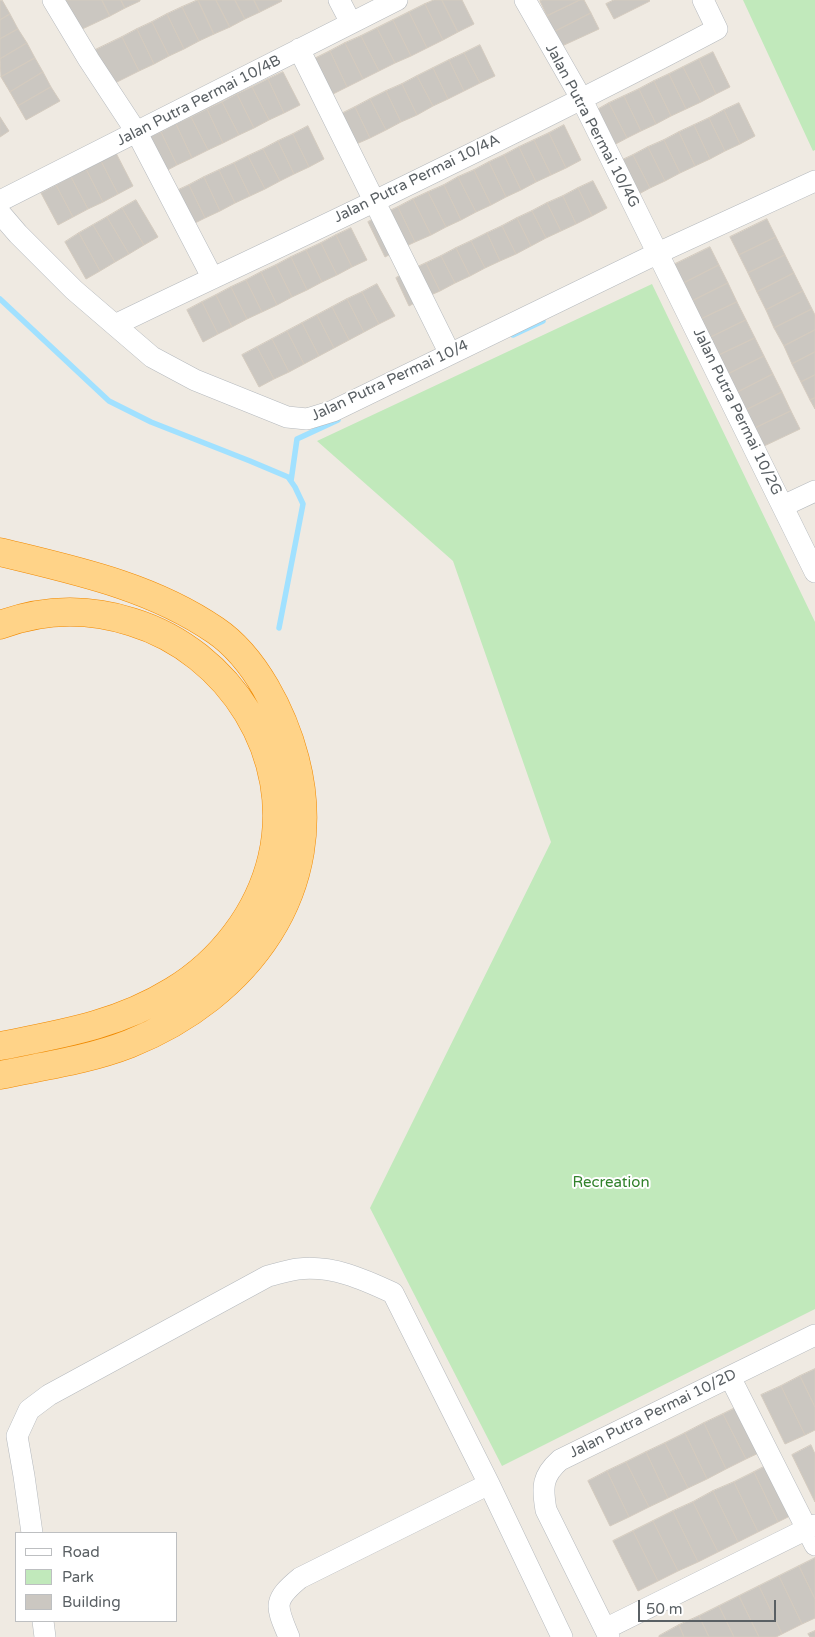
<!DOCTYPE html>
<style>
body{margin:0}
#map{position:relative;width:815px;height:1637px;overflow:hidden;background:#efeae2;font-family:"Varela Round",sans-serif}
canvas{display:block}
.legend{position:absolute;left:15px;top:1532px;width:162px;height:90px;box-sizing:border-box;background:#fff;border:1px solid #bdbfc1;margin:0;padding:6px 9px;list-style:none;font-size:15px;color:#5a6064}
.legend li{display:flex;align-items:center;gap:10px;height:25px}
.legend b{width:25px;border:1px solid #bdbfc1}
.scale{position:absolute;left:638px;top:1600px;width:138px;height:22px;box-sizing:border-box;border:2px solid #5a6064;border-top:0;padding-left:6px;font-size:15px;line-height:18px;white-space:nowrap;color:#5a6064;-webkit-text-stroke:4px #fff;paint-order:stroke}
</style>
<div id="map">
<canvas width="815" height="1637"></canvas>
<ul class="legend">
<li><b style="height:6px;background:#fff"></b>Road</li>
<li><b style="height:14px;background:#c1e9bb"></b>Park</li>
<li><b style="height:14px;background:#cbc7c1"></b>Building</li>
</ul>
<div class="scale">50 m</div>
</div>
<script>
const g = document.querySelector('canvas').getContext('2d');
g.lineJoin = 'round';
function fill(path, color) { g.fillStyle = color; g.fill(path, 'evenodd'); }
function strokePath(path, color, width, dash) { g.strokeStyle = color; g.lineWidth = width; g.lineCap = dash ? 'butt' : 'round'; g.setLineDash(dash || []); g.stroke(path); }
function label(font, color, halo, rows, align = 'center') {
  g.font = font + ' "Varela Round",sans-serif'; g.lineWidth = 4; g.setLineDash([]); g.textBaseline = 'middle'; g.strokeStyle = halo; g.fillStyle = color; for (const [text, x, y, turn = 0] of rows) {
    g.save(); g.translate(x, y); g.rotate((+turn || 0) * Math.PI / 180); g.textAlign = isNaN(turn) ? turn : align; if (halo) g.strokeText(text, 0, 0); g.fillText(text, 0, 0); g.restore();
  }
}
fill(new Path2D(`
 M743,0H815V150L813,151Z
 M652,284L815,622V1309L502,1466L370,1208L551,842L453,561L317,441Z`), '#c1e9bb');
strokePath(new Path2D(`
 M0,299L109,401L151,422L250,461L288,477L295,487L303,504L279,628
 M513,335L543,321
 M291,481L297,439L338,420`), '#a1e1ff', 5.5);
const building = new Path2D(`
 M2,0L10,14L0,20V1Z
 M63,0H102L110,16L78,31Z
 M102,0H121L125,8L110,16Z
 M121,0H140V1L125,8Z
 M198,0H216L230,27L214,34Z
 M198,0L214,34L199,41L182,7Z
 M216,0H235L245,19L230,27Z
 M235,0H254L260,12L245,19Z
 M254,0H281L282,1L260,12Z
 M434,0H442L458,32L443,40L425,4Z
 M442,0H462L474,24L458,32Z
 M542,0H580L547,16L540,1Z
 M580,0H584L591,13L554,32L547,16Z
 M614,0H649L650,1L614,19L606,4Z
 M425,4L443,40L427,48L409,12Z
 M182,7L199,41L184,49L167,14Z
 M409,12L427,48L411,56L393,20Z
 M591,13L599,29L562,46L554,32Z
 M10,14L18,29L0,39V20Z
 M167,14L184,49L169,56L152,22Z
 M393,20L411,56L395,63L377,28Z
 M152,22L169,56L154,64L137,29Z
 M377,28L395,63L379,71L361,36Z
 M18,29L27,43L0,59V39Z
 M137,29L154,64L139,71L122,37Z
 M361,36L379,71L363,79L345,43Z
 M122,37L139,71L111,85L93,51Z
 M27,43L35,58L1,77L0,59Z
 M345,43L363,79L347,87L330,51Z
 M480,45L495,76L480,83L464,53Z
 M330,51L347,87L331,95L314,59Z
 M713,52L730,87L716,94L699,59Z
 M464,53L480,83L464,91L449,60Z
 M35,58L43,72L10,92L1,77Z
 M699,59L716,94L701,102L683,67Z
 M449,60L464,91L448,99L433,68Z
 M683,67L701,102L686,109L669,74Z
 M433,68L448,99L433,106L417,76Z
 M43,72L51,87L18,106L10,92Z
 M283,72L300,105L284,113L268,79Z
 M669,74L686,109L671,116L654,81Z
 M417,76L433,106L417,115L402,84Z
 M268,79L284,113L269,120L252,87Z
 M654,81L671,116L656,124L639,89Z
 M402,84L417,115L401,122L386,91Z
 M51,87L60,101L26,120L18,106Z
 M252,87L269,120L254,128L237,94Z
 M639,89L656,124L641,131L624,96Z
 M386,91L401,122L386,130L370,99Z
 M237,94L254,128L239,135L222,102Z
 M624,96L641,131L627,138L609,103Z
 M370,99L386,130L370,138L355,107Z
 M222,102L239,135L223,143L207,109Z
 M609,103L627,138L612,146L595,111Z
 M739,103L755,136L740,144L724,110Z
 M355,107L370,138L354,145L339,115Z
 M207,109L223,143L208,150L191,117Z
 M724,110L740,144L725,151L709,118Z
 M0,117L9,131L0,137Z
 M191,117L208,150L192,158L176,124Z
 M709,118L725,151L710,159L694,125Z
 M176,124L192,158L177,165L161,132Z
 M564,125L581,160L566,168L549,133Z
 M694,125L710,159L695,166L679,132Z
 M308,126L324,159L309,167L293,134Z
 M161,132L177,165L162,173L145,139Z
 M679,132L695,166L680,173L664,140Z
 M549,133L566,168L551,175L534,140Z
 M293,134L309,167L294,174L278,141Z
 M534,140L551,175L536,182L519,147Z
 M664,140L680,173L665,181L648,147Z
 M278,141L294,174L280,181L263,149Z
 M519,147L536,182L521,190L504,155Z
 M648,147L665,181L650,188L633,155Z
 M263,149L280,181L265,189L248,156Z
 M116,153L133,186L118,194L101,161Z
 M504,155L521,190L506,197L489,162Z
 M633,155L650,188L635,196L618,162Z
 M248,156L265,189L250,196L234,163Z
 M101,161L118,194L103,202L86,169Z
 M489,162L506,197L491,205L474,170Z
 M234,163L250,196L235,203L219,170Z
 M86,169L103,202L88,209L71,177Z
 M219,170L235,203L220,211L204,177Z
 M474,170L491,205L476,212L458,177Z
 M71,177L88,209L73,217L56,185Z
 M204,177L220,211L205,218L189,185Z
 M458,177L476,212L461,220L444,185Z
 M593,181L607,208L592,216L578,188Z
 M56,185L73,217L58,225L41,193Z
 M189,185L205,218L191,225L174,192Z
 M444,185L461,220L446,227L428,192Z
 M578,188L592,216L576,224L563,196Z
 M428,192L446,227L431,235L413,199Z
 M563,196L576,224L561,231L547,203Z
 M413,199L431,235L415,242L398,207Z
 M136,200L158,237L144,245L122,208Z
 M547,203L561,231L546,238L532,211Z
 M398,207L415,242L400,249L383,214Z
 M122,208L144,245L129,254L107,217Z
 M532,211L546,238L531,246L517,218Z
 M383,214L400,249L385,257L368,222Z
 M107,217L129,254L115,262L93,225Z
 M517,218L531,246L516,254L502,226Z
 M767,219L776,237L739,255L730,237Z
 M93,225L115,262L100,271L79,233Z
 M502,226L516,254L500,261L487,233Z
 M351,228L367,260L352,267L336,235Z
 M79,233L100,271L86,279L65,242Z
 M487,233L500,261L485,268L471,241Z
 M336,235L352,267L337,275L321,243Z
 M776,237L785,255L748,273L739,255Z
 M471,241L485,268L470,276L456,248Z
 M321,243L337,275L322,282L306,250Z
 M710,247L719,265L682,284L673,265Z
 M456,248L470,276L455,283L441,256Z
 M306,250L322,282L307,290L291,257Z
 M785,255L794,273L757,292L748,273Z
 M441,256L455,283L440,291L426,263Z
 M291,257L307,290L292,297L276,265Z
 M426,263L440,291L424,298L411,270Z
 M276,265L292,297L277,305L261,272Z
 M719,265L728,283L690,302L682,284Z
 M411,270L424,298L409,306L396,278Z
 M261,272L277,305L262,312L246,280Z
 M794,273L803,291L766,310L757,292Z
 M246,280L262,312L247,319L231,287Z
 M728,283L737,302L699,320L690,302Z
 M377,284L395,316L379,324L362,292Z
 M231,287L247,319L232,327L216,295Z
 M803,291L812,309L774,328L766,310Z
 M362,292L379,324L364,332L347,299Z
 M216,295L232,327L218,334L202,302Z
 M347,299L364,332L349,340L332,307Z
 M202,302L218,334L203,342L187,310Z
 M737,302L746,320L709,338L699,320Z
 M332,307L349,340L334,348L317,315Z
 M812,309L815,315V330L784,346L774,328Z
 M317,315L334,348L319,356L302,323Z
 M746,320L755,338L717,356L709,338Z
 M302,323L319,356L304,364L287,331Z
 M815,330V352L792,364L784,346Z
 M287,331L304,364L289,372L272,339Z
 M755,338L764,356L726,375L717,356Z
 M272,339L289,372L274,379L257,347Z
 M257,347L274,379L259,387L242,355Z
 M815,352V375L801,382L792,364Z
 M764,356L773,374L736,393L726,375Z
 M773,374L782,392L744,411L736,393Z
 M815,375V398L810,400L801,382Z
 M782,392L791,411L753,429L744,411Z
 M815,398V409L810,400Z
 M791,411L800,429L762,447L753,429Z
 M815,1369V1407L800,1376Z
 M800,1376L815,1407V1430L805,1435L781,1386Z
 M781,1386L805,1435L785,1444L761,1395Z
 M743,1404L765,1450L746,1459L723,1414Z
 M723,1414L746,1459L726,1469L704,1423Z
 M704,1423L726,1469L707,1479L685,1433Z
 M685,1433L707,1479L688,1488L665,1443Z
 M665,1443L688,1488L668,1498L646,1452Z
 M811,1445L815,1454V1502L792,1455Z
 M646,1452L668,1498L649,1507L626,1462Z
 M626,1462L649,1507L629,1517L607,1471Z
 M773,1462L798,1512L778,1522L754,1472Z
 M607,1471L629,1517L610,1526L588,1481Z
 M754,1472L778,1522L758,1532L734,1482Z
 M734,1482L758,1532L738,1542L713,1491Z
 M713,1491L738,1542L718,1552L693,1502Z
 M693,1502L718,1552L698,1562L673,1511Z
 M673,1511L698,1562L678,1571L653,1521Z
 M653,1521L678,1571L658,1581L633,1531Z
 M633,1531L658,1581L638,1591L613,1541Z
 M815,1558V1599L799,1566Z
 M799,1566L815,1599V1618L802,1624L779,1576Z
 M779,1576L802,1624L782,1634L759,1586Z
 M759,1586L782,1634L776,1637H759L739,1596Z
 M739,1596L759,1637H734L719,1606Z
 M719,1606L734,1637H709L699,1616Z
 M699,1616L709,1637H684L679,1625Z
 M679,1625L684,1637H659V1636Z
 M815,1631V1637H810L808,1634Z`);
fill(building, '#cbc7c1');
strokePath(building, '#d4cbbf', 1);
const minor = new Path2D(`
 M53,0L89,60L137,133L212,277
 M339,0L351,23
 M525,0L581,98L815,572
 M299,49L450,354
 M0,201L397,0
 M0,213L18,234L74,290L152,357L195,380L287,417L307,419L333,411L658,253L815,181
 M115,325C201,283 289,243 375,201C490,145 604,89 717,29L703,0
 M783,506L815,491
 M730,1377L815,1545
 M32,1533L24,1476L17,1436L29,1410L49,1395L268,1276C278,1274 288,1270 298,1269C332,1265 363,1279 393,1293L489,1484L562,1637
 M43,1621L45,1637
 M605,1629L815,1525
 M289,1637C276,1606 272,1601 300,1578L489,1484
 M609,1637L546,1510C542,1487 542,1476 560,1460L815,1335`);
const highway = new Path2D(`
 M0,552C74,570 151,586 215,630C255,657 283,713 295,759C329,889 247,997 129,1044C88,1060 43,1066 0,1075
 M0,625C43,609 88,608 132,622C230,652 296,756 272,858C259,913 221,962 173,991C118,1025 61,1034 0,1046`);
strokePath(minor, '#b5b9bd', 22);
strokePath(highway, '#f08900', 29);
strokePath(minor, '#fff', 21);
strokePath(highway, '#ffd388', 28);
label('15px', '#5a6064', '#fff', [
 ["Jalan Putra Permai 10/4B",199,101,-27],
 ["Jalan Putra Permai 10/4G",592,126,62],
 ["Jalan Putra Permai 10/4A",417,179,-26],
 ["Jalan Putra Permai 10/4",390,381,-25],
 ["Jalan Putra Permai 10/2G",737,412,64],
 ["Jalan Putra Permai 10/2D",653,1414,-26]
]);
label('15px', '#32822c', '#fff', [
 ["Recreation",611,1183]
]);
</script>
